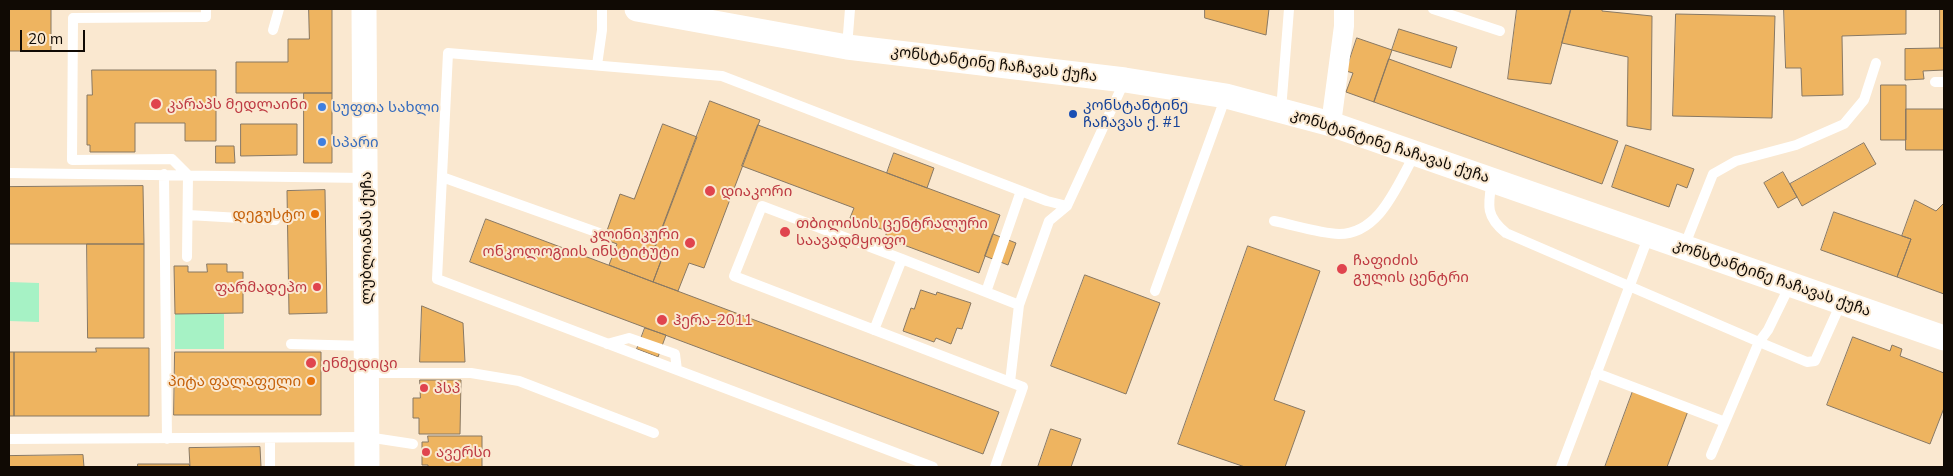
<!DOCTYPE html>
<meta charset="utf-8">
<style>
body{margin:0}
#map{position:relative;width:1953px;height:476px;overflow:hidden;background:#fae8d0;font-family:Mulish,sans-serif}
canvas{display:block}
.frame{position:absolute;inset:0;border:10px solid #100a04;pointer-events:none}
.scale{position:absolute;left:20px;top:30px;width:65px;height:22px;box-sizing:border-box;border:2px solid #100a04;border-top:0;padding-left:6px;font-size:15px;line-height:18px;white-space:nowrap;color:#100a04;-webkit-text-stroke:4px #fae8d0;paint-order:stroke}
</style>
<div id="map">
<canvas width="1953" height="476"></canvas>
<div class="frame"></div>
<div class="scale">20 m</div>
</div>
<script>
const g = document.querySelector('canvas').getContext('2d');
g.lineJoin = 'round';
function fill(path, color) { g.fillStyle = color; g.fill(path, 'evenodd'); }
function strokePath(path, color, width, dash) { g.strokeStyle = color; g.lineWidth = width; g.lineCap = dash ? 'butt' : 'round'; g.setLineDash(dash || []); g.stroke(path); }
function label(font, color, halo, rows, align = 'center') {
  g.font = font + ' Mulish,"Noto Sans Georgian",sans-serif'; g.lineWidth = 4; g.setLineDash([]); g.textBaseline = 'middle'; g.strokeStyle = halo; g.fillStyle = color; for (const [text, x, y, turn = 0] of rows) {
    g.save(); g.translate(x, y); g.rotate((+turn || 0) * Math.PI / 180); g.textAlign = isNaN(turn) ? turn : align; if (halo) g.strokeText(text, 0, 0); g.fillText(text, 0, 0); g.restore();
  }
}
fill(new Path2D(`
 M9,282L39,283V322L9,321Z
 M175,314H224V349H175Z`), '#a6f2c5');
const building = new Path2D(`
 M9,9H51V51H9Z
 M309,9H332V93H236V62H288V39H309Z
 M1205,9H1269L1266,35L1205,18Z
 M1517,9H1571L1551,84L1508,79Z
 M1571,9H1602V11L1652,16L1651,130L1627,126L1628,57L1562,43Z
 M1784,9H1906V34L1842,36L1843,95L1802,96L1801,68H1786Z
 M1940,9H1944V48H1940Z
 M1676,14L1775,16L1772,118L1673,116Z
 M1399,29L1457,47L1451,68L1392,50Z
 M1357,38L1392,50L1374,102L1346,92L1353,73L1346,71Z
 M1940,48H1944V70L1923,71L1924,79L1905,80V49Z
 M1389,59L1618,141L1602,184L1374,102Z
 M92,70H216V141H185V123H135V152H90V145H87V95H92Z
 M1881,85H1906V140H1881Z
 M304,93H332V163H304Z
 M710,101L760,120L704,268L689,263L678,291L653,282L664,253L654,250Z
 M1906,109H1944V150H1906Z
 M241,124H297V155L241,156Z
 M663,124L697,137L654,250L664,253L653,282L609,265L617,244L604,239L620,194L634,199Z
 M758,125L1000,215L979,273L885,238L887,231L850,218L854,208L742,166Z
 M1864,143L1876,164L1802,206L1790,184Z
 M1626,145L1694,169L1687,188L1677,184L1669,207L1612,187Z
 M216,146H234L235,163H216Z
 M894,153L934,168L927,188L887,173Z
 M1783,172L1797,197L1778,208L1764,183Z
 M143,186L144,244H9V187Z
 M325,190L327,313L289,314L287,191Z
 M1915,200L1936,211L1944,203V294L1897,277L1911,239L1902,236Z
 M1834,212L1911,239L1897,277L1821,250Z
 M486,219L999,412L983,454L470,262Z
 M993,234L1016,243L1008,265L985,256Z
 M87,244H144V338H88Z
 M1248,246L1320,271L1274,400L1305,411L1285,467H1245L1178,444Z
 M207,264H227V272H243V313L175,314L174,266H188V272H207Z
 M1085,275L1160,303L1126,394L1051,366Z
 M921,290L936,295L937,292L971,303L962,329L957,328L951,344L936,338L934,342L903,331L911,308L914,309Z
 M422,306L463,323L465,362H420Z
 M645,328L666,335L658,357L637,349Z
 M1853,337L1890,351L1892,345L1902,349L1900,356L1944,373V408L1930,444L1827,405Z
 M96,348H149V416H14V352H96Z
 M9,352H14V416H9Z
 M175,352H321V415H174Z
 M420,380H461L460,434H419V418H413V398H420Z
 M1633,391L1688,411L1667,467H1605Z
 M1051,429L1081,439L1071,467H1038Z
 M428,436H482V467H428V465H422V442H428Z
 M260,447L261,467H190L189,448Z
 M83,455L84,467H9V456Z
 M138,464H189L190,467H138Z`);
fill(building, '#eeb460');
strokePath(building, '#887863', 1);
strokePath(new Path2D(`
 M1433,9L1500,31
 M273,30L279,9
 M847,47L850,9
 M597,65L602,30V9
 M1935,82H1944
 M1281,110L1289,9
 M9,173L364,178
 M164,174L167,439
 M442,177L599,233
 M1492,180C1488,205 1485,216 1506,233L1759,342L1768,330L1790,285
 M188,215L275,220
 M1274,221C1294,225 1319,233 1339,234C1380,234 1397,185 1415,154
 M1684,247L1713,174L1736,161L1796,145L1844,124L1864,100L1876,63
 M187,257L188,175L172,159L72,160L73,18L206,17V9
 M902,259L762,206L734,276L1023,387L995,467
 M1155,291L1226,96
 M986,292L1021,191
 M874,330L902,259L1019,305
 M291,344L366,346
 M607,344L629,338L675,354L677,370
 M367,373H471L519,381L654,433
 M1596,373L1725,422
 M1010,382L1019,305L1049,221L1067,206L1125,80
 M270,438V467
 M9,439L367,437L413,444
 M1711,455L1759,342L1807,362L1815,361L1841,303
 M933,467L437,279L448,53L722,76L1047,201L1067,206
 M1561,467L1649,235`), '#fff', 10);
strokePath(new Path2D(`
 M1331,124L1344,26V9`), '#fff', 20);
strokePath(new Path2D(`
 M364,9L367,467
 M637,9L847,47L1125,80L1226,96L1331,124L1944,338`), '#fff', 25);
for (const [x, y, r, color] of [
 [156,104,6,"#e0444e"],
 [322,107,5,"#3f7fe0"],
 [1073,114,5,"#1a4fb4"],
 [322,142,5,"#3f7fe0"],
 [710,191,6,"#e0444e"],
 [315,214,5,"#e8710a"],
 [785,232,6,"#e0444e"],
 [690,243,6,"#e0444e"],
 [1342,269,6,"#e0444e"],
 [317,287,5,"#e0444e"],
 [662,320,6,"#e0444e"],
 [311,363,6,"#e0444e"],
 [311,381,5,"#e8710a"],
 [424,388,5,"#e0444e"],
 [426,452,5,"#e0444e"]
]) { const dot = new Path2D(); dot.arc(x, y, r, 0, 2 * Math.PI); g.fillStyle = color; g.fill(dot); strokePath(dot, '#fae8d0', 2); }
label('15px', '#100a04', '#fae8d0', [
 ["კონსტანტინე ჩაჩავას ქუჩა",994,64,7],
 ["კონსტანტინე ჩაჩავას ქუჩა",1390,146,18],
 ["ლუბლიანას ქუჩა",366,238,-90],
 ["კონსტანტინე ჩაჩავას ქუჩა",1772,278,19]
]);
label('15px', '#be3a42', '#fae8d0', [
 ["კარაპს მედლაინი",167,104],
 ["დიაკორი",721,191],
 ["თბილისის ცენტრალური",796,223],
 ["საავადმყოფო",796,240],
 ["კლინიკური",679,234,"right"],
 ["ონკოლოგიის ინსტიტუტი",679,251,"right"],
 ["ჩაფიძის",1353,260],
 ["გულის ცენტრი",1353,277],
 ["ფარმადეპო",307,287,"right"],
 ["ჰერა-2011",673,320],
 ["ენმედიცი",322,363],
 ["პსპ",434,388],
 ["ავერსი",436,452]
], 'left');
label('15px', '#164399', '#fae8d0', [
 ["კონსტანტინე",1083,105],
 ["ჩაჩავას ქ. #1",1083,122]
], 'left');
label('15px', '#366cbe', '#fae8d0', [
 ["სუფთა სახლი",332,107],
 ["სპარი",332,142]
], 'left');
label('15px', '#c56008', '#fae8d0', [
 ["დეგუსტო",305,214],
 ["პიტა ფალაფელი",301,381]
], 'right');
</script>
